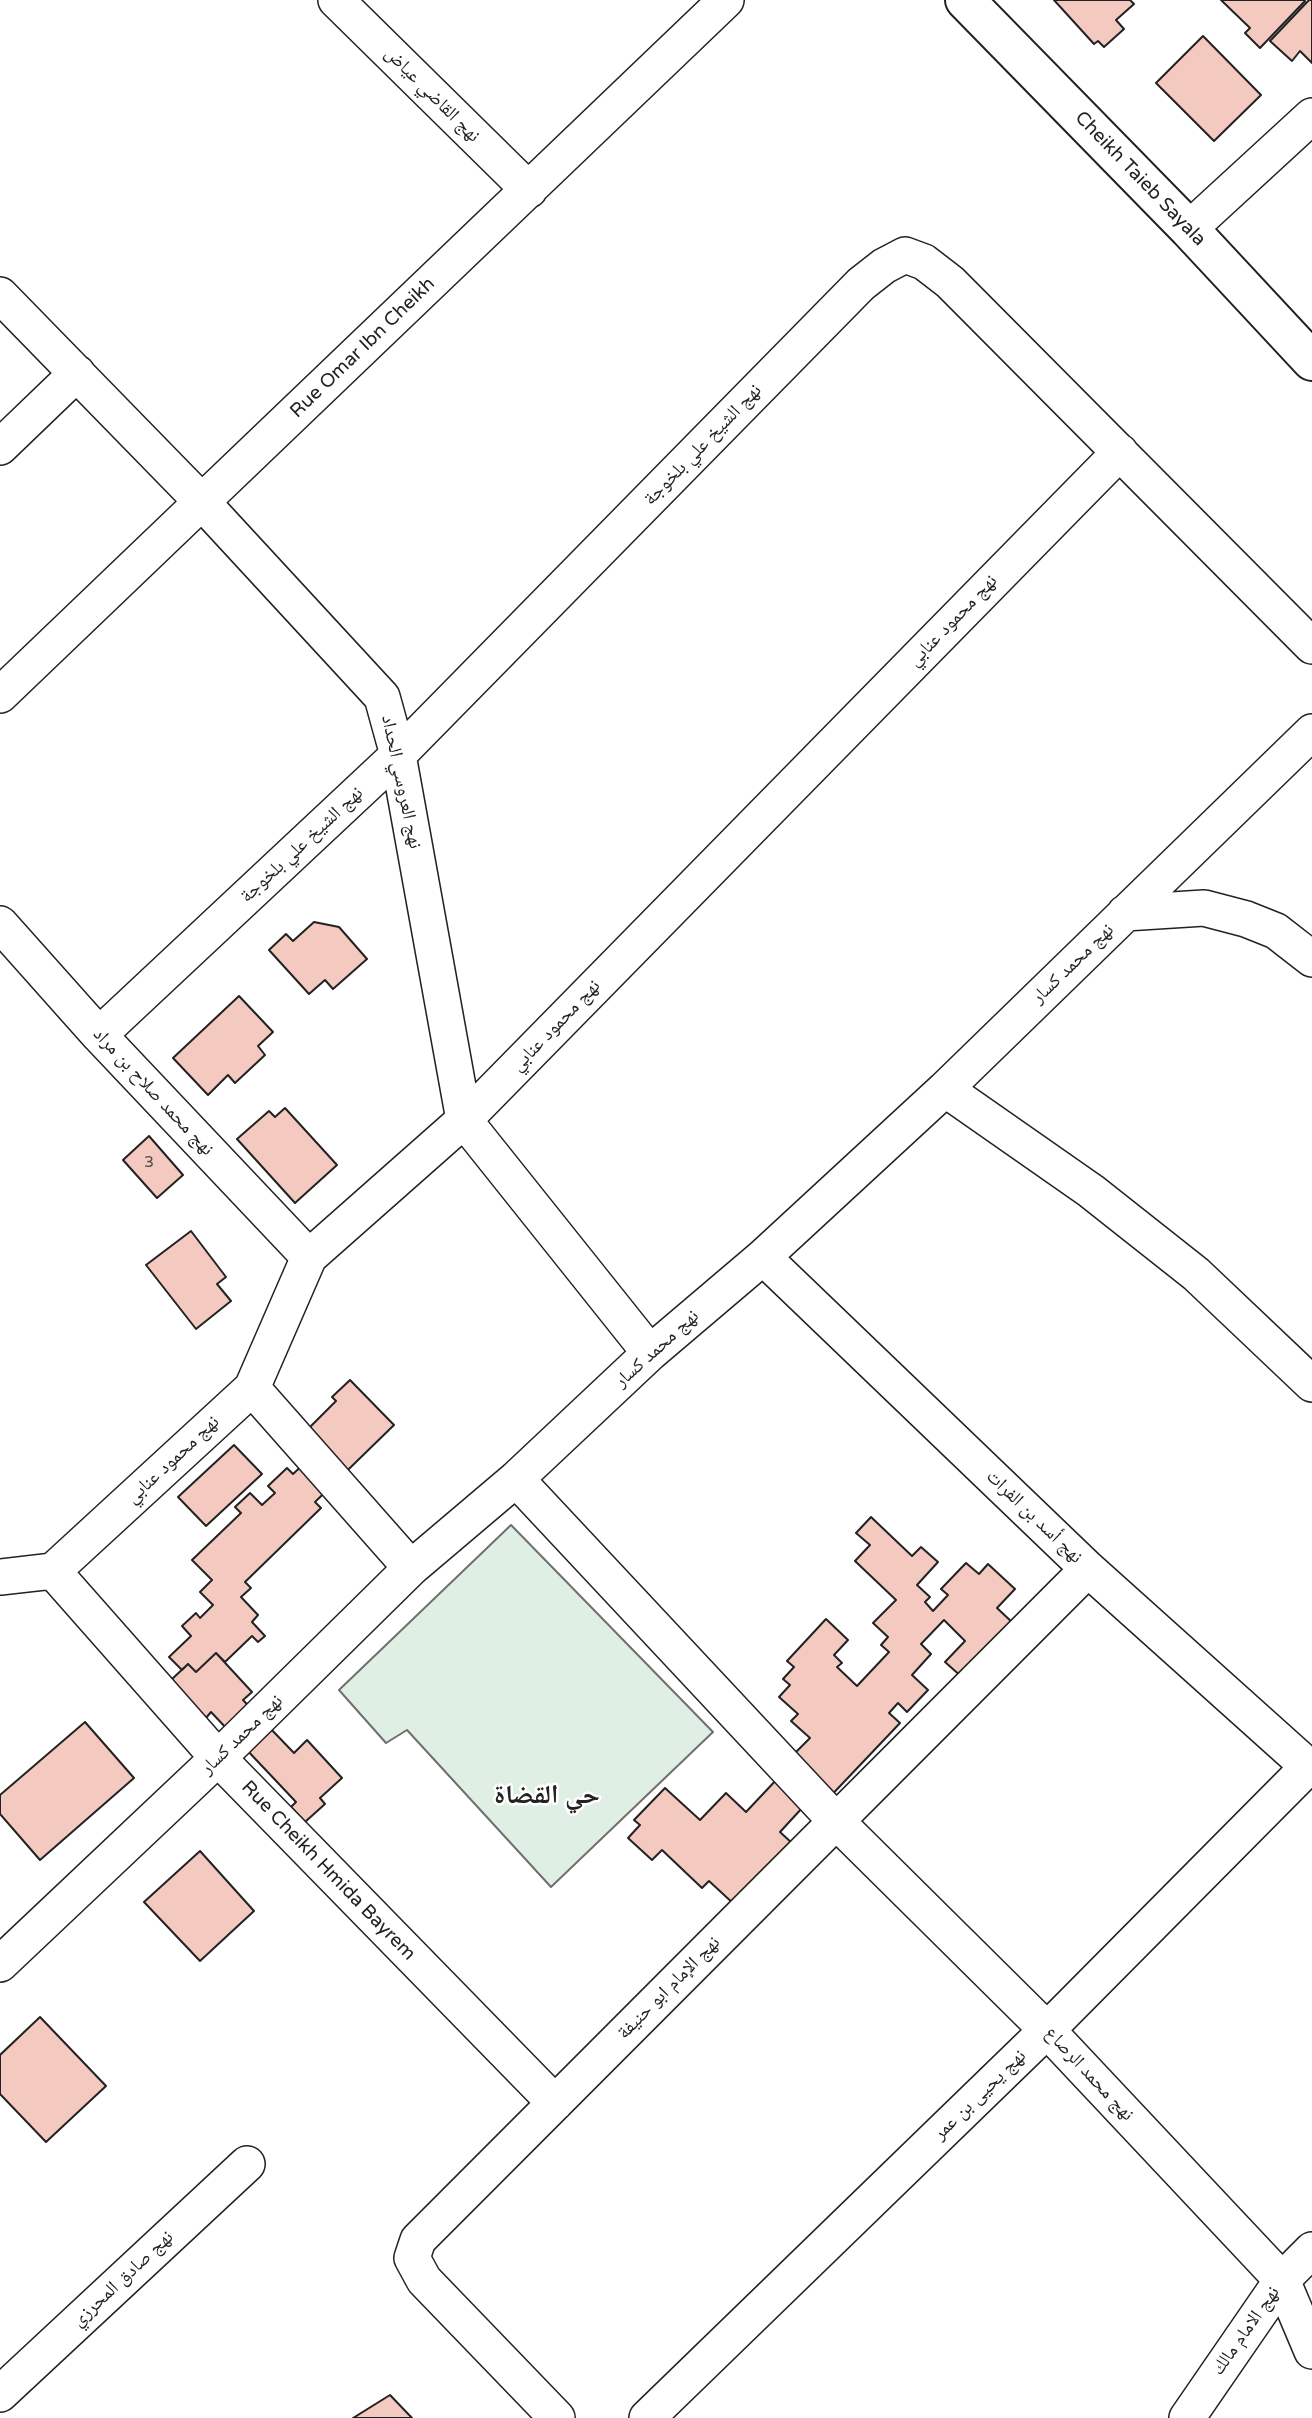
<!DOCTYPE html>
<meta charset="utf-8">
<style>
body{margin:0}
canvas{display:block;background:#fff}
</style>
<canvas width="1312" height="2418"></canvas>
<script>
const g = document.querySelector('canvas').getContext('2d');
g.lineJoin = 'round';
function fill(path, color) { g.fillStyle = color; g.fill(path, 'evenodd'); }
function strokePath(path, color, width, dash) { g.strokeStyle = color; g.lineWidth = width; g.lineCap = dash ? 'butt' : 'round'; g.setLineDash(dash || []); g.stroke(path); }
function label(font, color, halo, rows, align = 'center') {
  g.font = font + ' "Varela Round","Noto Naskh Arabic",sans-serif'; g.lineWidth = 5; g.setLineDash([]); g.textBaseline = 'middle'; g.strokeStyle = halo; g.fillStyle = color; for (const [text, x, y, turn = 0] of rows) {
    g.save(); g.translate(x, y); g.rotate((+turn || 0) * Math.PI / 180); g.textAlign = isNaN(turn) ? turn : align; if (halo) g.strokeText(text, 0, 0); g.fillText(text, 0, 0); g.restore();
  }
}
const green = new Path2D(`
 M511,1525L713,1732L551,1887L407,1730L386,1743L339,1690Z`);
fill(green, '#e0efe3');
strokePath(green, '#6f6f6f', 2);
const building = new Path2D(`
 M1054,0H1130L1134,4L1116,20L1124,29L1104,47L1098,41L1094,44Z
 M1221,0H1304L1305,1L1260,48L1245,33L1250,28Z
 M1309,0H1312V63L1300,51L1292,61L1270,41Z
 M1203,36L1261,95L1214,141L1156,83Z
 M314,922L339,927L367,959L333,989L325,980L309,994L269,950L286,934L293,941Z
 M239,996L273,1032L258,1046L265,1055L235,1083L228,1075L208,1095L173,1058Z
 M285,1108L337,1165L295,1203L237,1139L269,1111L275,1117Z
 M149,1136L183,1175L157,1198L123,1160Z
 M191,1231L226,1277L217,1284L231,1301L196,1329L146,1265Z
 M350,1380L394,1425L315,1502L321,1508L245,1582L251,1588L241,1597L258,1615L252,1622L265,1636L258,1642L252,1636L225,1662L216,1653L196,1672L188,1664L182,1670L169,1657L191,1636L182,1626L196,1613L200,1618L213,1605L200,1592L212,1580L192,1560L241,1513L235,1507L250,1493L262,1505L275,1493L268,1486L287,1468L293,1474L323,1446L307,1430L336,1401L332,1397Z
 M234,1445L262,1474L206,1526L178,1497Z
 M871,1517L912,1556L921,1547L938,1562L917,1585L930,1597L925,1602L933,1611L948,1595L941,1589L966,1563L979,1574L988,1564L1015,1589L997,1608L1014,1624L963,1678L945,1662L965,1641L944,1620L921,1644L931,1654L912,1675L928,1690L907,1712L898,1703L889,1713L900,1723L824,1803L815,1794L780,1832L793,1844L736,1906L709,1881L702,1888L662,1850L652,1860L628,1838L640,1825L634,1820L665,1788L700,1820L726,1793L746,1812L794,1761L790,1758L810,1738L791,1721L798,1714L779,1697L790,1685L783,1679L794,1667L787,1661L826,1619L848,1640L834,1655L842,1663L837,1667L857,1686L889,1652L881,1645L888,1637L873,1623L896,1600L855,1561L870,1545L856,1533Z
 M216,1653L252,1692L243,1700L294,1753L307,1740L342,1778L320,1798L325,1804L305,1822L291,1807L296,1802L211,1712L206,1718L171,1680L188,1664L196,1672Z
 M85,1722L134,1778L40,1860L0,1814V1795Z
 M200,1851L254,1911L200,1961L144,1902Z
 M40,2017L106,2086L46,2142L0,2094V2055Z
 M390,2395L412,2418H353Z`);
fill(building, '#f3c9c0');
strokePath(building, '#222', 2);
const minor = new Path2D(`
 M336,0L529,190
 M1189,229L1312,116
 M0,295L202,502L382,697L398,755L464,1120L650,1353
 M0,447L77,373
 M0,695L726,0
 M1125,913L1204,908L1246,919L1276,931L1312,959
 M0,924L99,1035L309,1257
 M99,1035L398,755L861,284L884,266L905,255L924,262L950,282L1312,646
 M945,1089L1091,1191L1196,1274L1312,1384
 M763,1257L1088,1569L1312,1770
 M252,1388L411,1568
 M516,1479L835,1820L1047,2030L1282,2280L1312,2351
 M53,1571L218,1758L555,2103
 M0,1577L53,1571L252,1388L309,1257L464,1120L1120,452
 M0,1964L218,1758L411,1568L516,1479L650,1353L763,1257L945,1089L1312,732
 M0,2394L247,2164
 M557,2418L424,2280L412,2258L418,2240L1088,1569
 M647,2418L1047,2030L1308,1767
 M1187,2418L1282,2280L1312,2250`);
const tertiary = new Path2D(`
 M965,0L1189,229L1312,361`);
strokePath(minor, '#222', 38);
strokePath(tertiary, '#222', 42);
strokePath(minor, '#fff', 35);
strokePath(tertiary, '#fff', 38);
label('16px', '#564c4a', null, [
 ["3",149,1163]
]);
label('19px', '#222', '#fff', [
 ["نهج القاضي عياض",432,95,45],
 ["Cheikh Taieb Sayala",1140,179,46],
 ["Rue Omar Ibn Cheikh",363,348,-44],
 ["نهج الشيخ علي بلخوجة",703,445,-46],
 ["نهج محمود عنابي",953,621,-46],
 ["نهج العروسي الحداد",401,782,78],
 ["نهج الشيخ علي بلخوجة",302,845,-43],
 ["نهج محمد كسار",1073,964,-44],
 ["نهج محمود عنابي",556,1026,-46],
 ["نهج محمد صلاح بن مراد",153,1092,47],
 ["نهج محمد كسار",657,1349,-42],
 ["نهج محمود عنابي",173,1460,-43],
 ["نهج أسد بن الفرات",1034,1517,44],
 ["نهج محمد كسار",242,1735,-44],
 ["Rue Cheikh Hmida Bayrem",328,1871,46],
 ["نهج الإمام ابو حنيفة",669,1988,-45],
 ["نهج محمد الرصاع",1089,2074,47],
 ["نهج يحيى بن عمر",980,2095,-44],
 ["نهج صادق المحرزي",123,2279,-43],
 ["نهج الامام مالك",1246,2331,-55]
]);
label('bold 26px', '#222', '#fff', [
 ["حي القضاة",547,1796]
]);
</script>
